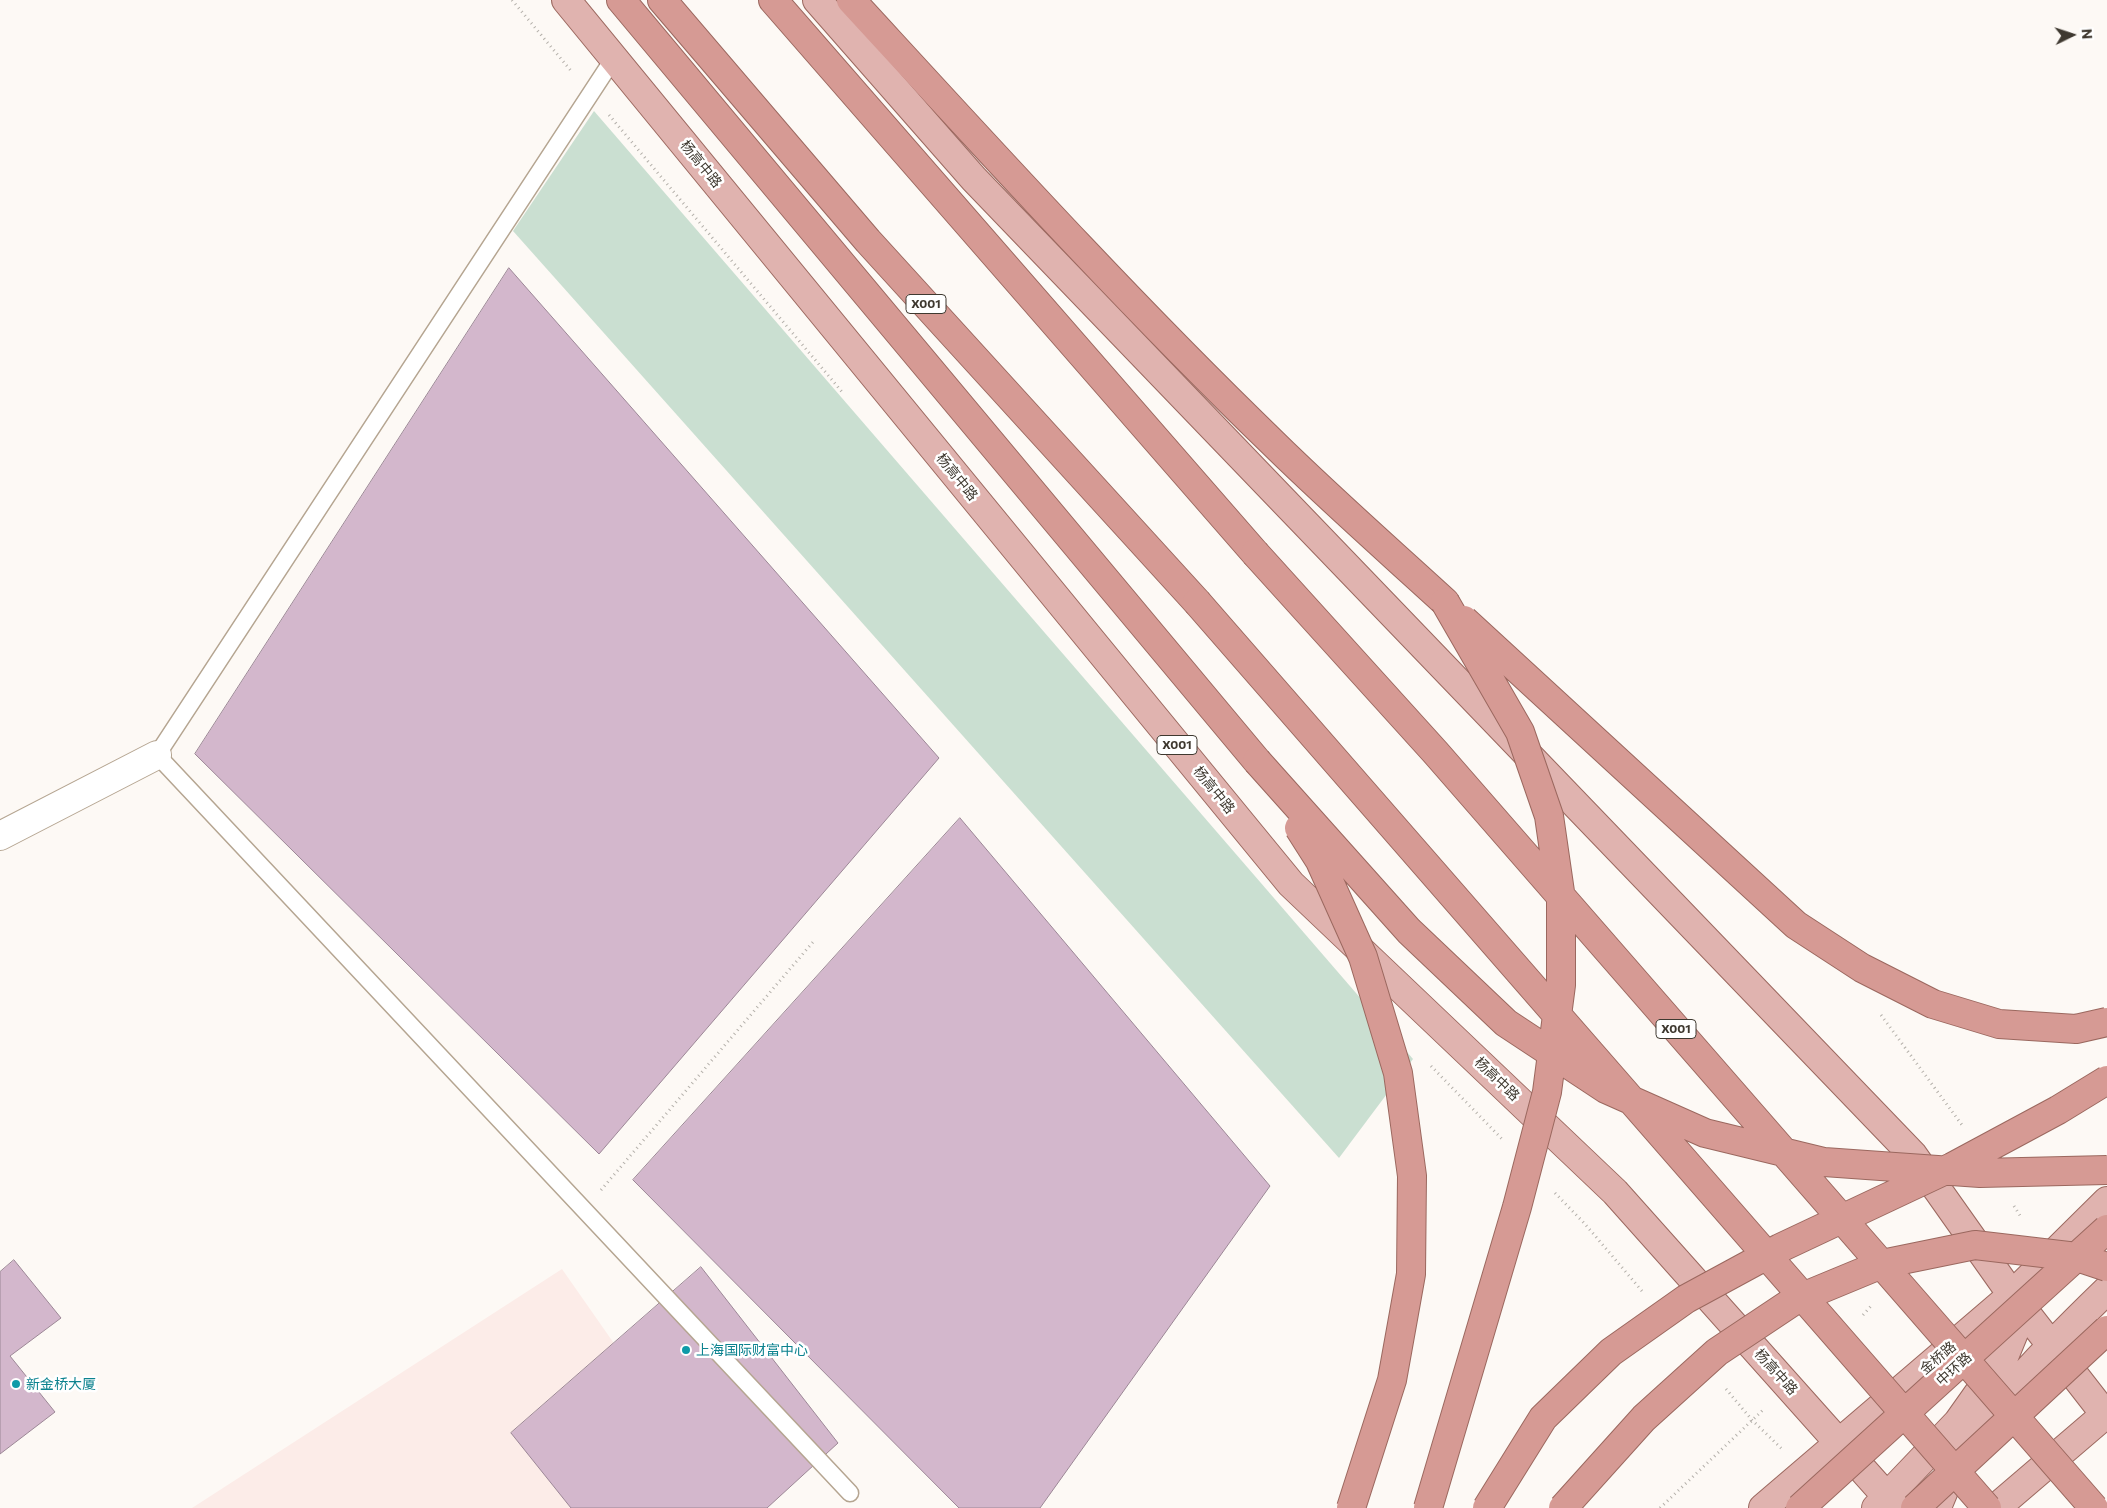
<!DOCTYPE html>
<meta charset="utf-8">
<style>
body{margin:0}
#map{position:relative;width:2107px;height:1508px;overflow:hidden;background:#fdf9f5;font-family:Commissioner,sans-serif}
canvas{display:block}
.north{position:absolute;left:2047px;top:10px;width:50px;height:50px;-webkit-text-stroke:4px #fff;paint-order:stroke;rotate:86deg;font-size:14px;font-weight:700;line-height:20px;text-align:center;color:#3f3930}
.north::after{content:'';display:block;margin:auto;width:18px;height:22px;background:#3f3930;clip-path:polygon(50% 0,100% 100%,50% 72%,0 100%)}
</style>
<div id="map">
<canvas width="2107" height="1508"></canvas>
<div class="north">N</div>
</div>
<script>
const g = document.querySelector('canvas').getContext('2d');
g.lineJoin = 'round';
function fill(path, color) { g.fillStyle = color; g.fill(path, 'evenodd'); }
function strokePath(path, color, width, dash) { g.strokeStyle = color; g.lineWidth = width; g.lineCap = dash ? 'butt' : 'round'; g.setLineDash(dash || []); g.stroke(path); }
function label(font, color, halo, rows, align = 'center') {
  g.font = font + ' Commissioner,"Noto Sans SC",sans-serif'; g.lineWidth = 5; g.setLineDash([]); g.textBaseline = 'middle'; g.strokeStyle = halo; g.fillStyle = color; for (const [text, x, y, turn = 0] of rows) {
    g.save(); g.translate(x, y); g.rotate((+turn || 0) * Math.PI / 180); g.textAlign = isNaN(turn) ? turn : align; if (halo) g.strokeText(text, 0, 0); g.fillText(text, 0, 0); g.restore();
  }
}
fill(new Path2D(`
 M562,1269L729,1508H192Z`), '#fcece8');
fill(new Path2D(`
 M594,111L1413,1059L1339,1158L513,231Z`), '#cadfd1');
const building = new Path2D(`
 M509,268L939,758L599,1154L195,754Z
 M960,818L1270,1186L1040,1508H959L633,1180Z
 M14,1260L61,1318L10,1356L55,1412L0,1454V1272Z
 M701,1267L838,1443L767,1508H571L511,1433Z`);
fill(building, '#d3b7cc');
strokePath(building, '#9c8796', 1);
const service = new Path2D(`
 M614,58L157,755L850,1493`);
const minor = new Path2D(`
 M0,836L157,755`);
const primary = new Path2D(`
 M566,0L1291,884L1615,1192L1897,1508
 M817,0L974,179L1913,1155L2012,1295L2107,1417
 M1763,1508L2012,1295L2107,1201
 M1876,1508L1958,1422L2004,1357L2015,1330L2012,1295
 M1937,1508C1965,1428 2047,1348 2107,1290
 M1996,1508L2107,1413`);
const trunk = new Path2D(`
 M621,0L1257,761
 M662,0L868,241L1197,602
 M773,0L1255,553
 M851,0C989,150 1126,301 1273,443C1329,498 1387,549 1445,602`);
strokePath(service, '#b5a591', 19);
strokePath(minor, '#b5a591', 30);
strokePath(primary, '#9b685f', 30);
strokePath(trunk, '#9b685f', 30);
strokePath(new Path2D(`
 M512,0L572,72
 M609,115L843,393
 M1881,1015L1962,1125
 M1431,1066L1502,1139
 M601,1190L813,942
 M1555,1193L1585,1224L1642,1291
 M2014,1206L2021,1217
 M1863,1315L1872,1305
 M1726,1389L1752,1420L1783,1450
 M1660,1508L1764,1409`), '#b4b0aa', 3, [1, 4]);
strokePath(service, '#fff', 16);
strokePath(minor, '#fff', 28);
strokePath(primary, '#e0b3af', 28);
strokePath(trunk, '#d69a94', 28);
const trunkBridge = new Path2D(`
 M1255,553L1436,753L2094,1508
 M1197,602L1987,1508
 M1464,620L1796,925L1862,968L1933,1004L1999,1024L2076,1029L2107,1022
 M1257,761L1409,931L1506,1023L1606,1089L1705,1133L1824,1162L1980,1173L2107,1170
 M1299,828L1320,861L1363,957L1398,1073L1412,1176L1411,1274L1392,1380L1351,1508
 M1428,1508L1517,1207L1547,1092L1561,985V899L1549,816L1520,732L1445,602
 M1487,1508L1543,1418L1611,1352L1686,1299L1780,1248L1952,1167L2058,1110L2107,1080
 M1563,1508L1644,1418L1717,1352L1795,1300L1882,1264L1975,1245L2077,1257L2107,1267
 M1800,1508L2107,1229
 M1915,1508L2107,1330`);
strokePath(trunkBridge, '#9b685f', 30, []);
strokePath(trunkBridge, '#d69a94', 28);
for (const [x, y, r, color] of [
 [686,1350,5,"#0f9aa8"],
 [16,1384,5,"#0f9aa8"]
]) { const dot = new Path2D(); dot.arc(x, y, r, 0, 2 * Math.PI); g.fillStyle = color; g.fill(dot); strokePath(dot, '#fff', 2); }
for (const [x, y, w] of [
 [926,304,40],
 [1177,745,40],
 [1676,1029,40]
]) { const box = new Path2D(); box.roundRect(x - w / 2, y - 9.5, w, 19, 4); g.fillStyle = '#fff'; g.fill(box); strokePath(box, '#3f3930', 1); }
label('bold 12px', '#3f3930', null, [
 ["X001",926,304],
 ["X001",1177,745],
 ["X001",1676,1029]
]);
label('14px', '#3f3930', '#fff', [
 ["杨高中路",701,164,51],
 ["杨高中路",957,477,51],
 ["杨高中路",1214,790,51],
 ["杨高中路",1497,1079,44],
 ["金桥路",1938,1358,-40],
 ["中环路",1954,1369,-42],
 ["杨高中路",1776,1372,48]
]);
label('14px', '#0d838f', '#fff', [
 ["上海国际财富中心",696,1350],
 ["新金桥大厦",26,1384]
], 'left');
</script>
